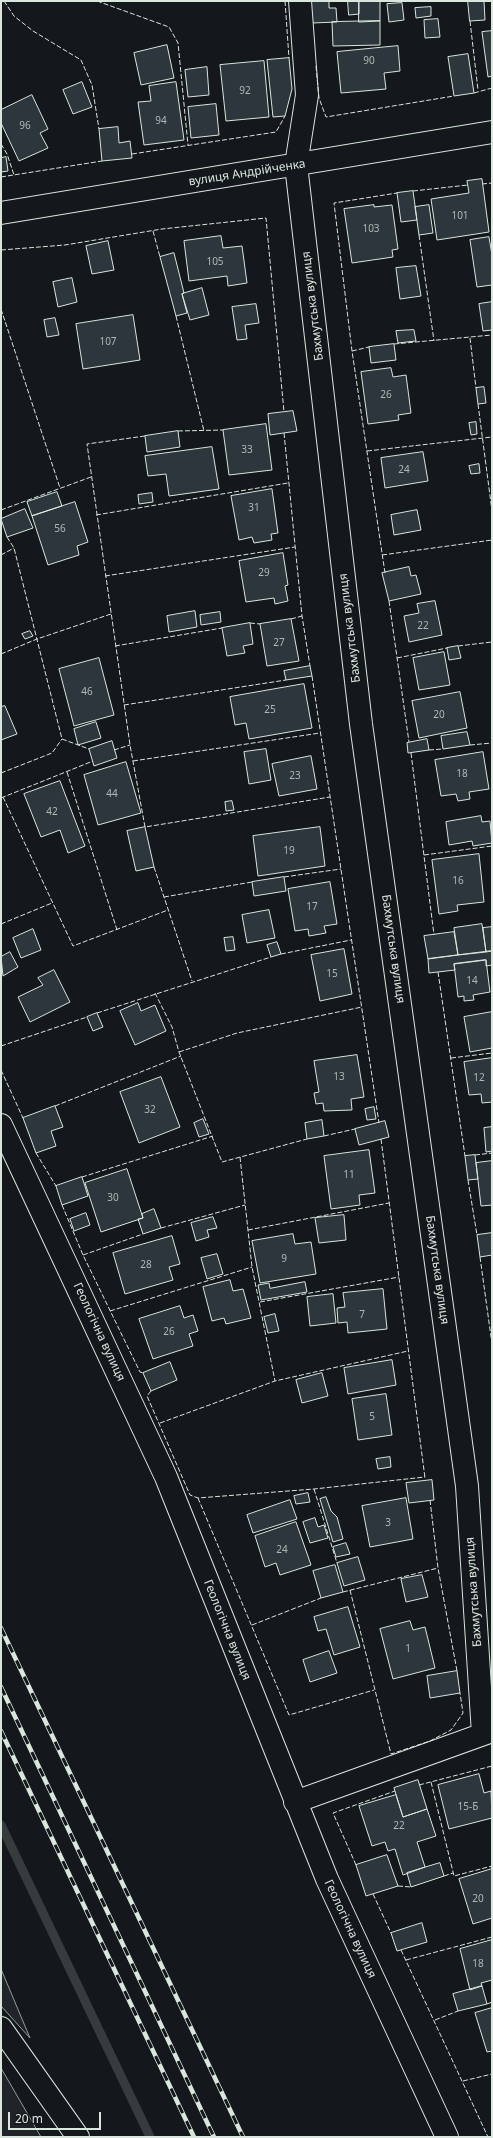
<!DOCTYPE html>
<meta charset="utf-8">
<style>
body{margin:0}
#map{position:relative;width:493px;height:2138px;overflow:hidden;background:#14181c;font-family:"Noto Sans",sans-serif}
canvas{display:block}
.frame{position:absolute;inset:0;border:2px solid #d8e6dc;pointer-events:none}
.scale{position:absolute;left:8px;top:2112px;width:93px;height:18px;box-sizing:border-box;border:2px solid #d8e6dc;border-top:0;padding-left:5px;font-size:12px;line-height:14px;white-space:nowrap;color:#d8e6dc;-webkit-text-stroke:3px #14181c;paint-order:stroke}
</style>
<div id="map">
<canvas width="493" height="2138"></canvas>
<div class="frame"></div>
<div class="scale">20 m</div>
</div>
<script>
const g = document.querySelector('canvas').getContext('2d');
g.lineJoin = 'round';
function fill(path, color) { g.fillStyle = color; g.fill(path, 'evenodd'); }
function strokePath(path, color, width, dash) { g.strokeStyle = color; g.lineWidth = width; g.lineCap = dash ? 'butt' : 'round'; g.setLineDash(dash || []); g.stroke(path); }
function label(font, color, halo, rows, align = 'center') {
  g.font = font + ' "Noto Sans",sans-serif'; g.lineWidth = 3; g.setLineDash([]); g.textBaseline = 'middle'; g.strokeStyle = halo; g.fillStyle = color; for (const [text, x, y, turn = 0] of rows) {
    g.save(); g.translate(x, y); g.rotate((+turn || 0) * Math.PI / 180); g.textAlign = isNaN(turn) ? turn : align; if (halo) g.strokeText(text, 0, 0); g.fillText(text, 0, 0); g.restore();
  }
}
const green = new Path2D(`
 M1,1969L30,2038L1,2006Z
 M1,2068L41,2137H1Z`);
fill(green, '#202428');
strokePath(green, '#939e99', 1);
strokePath(new Path2D(`
 M1,1825L150,2137`), '#363b3e', 9);
const building = new Path2D(`
 M311,1H329V8H336L337,22L312,23Z
 M348,1H359V14L349,15Z
 M359,1H380V21L359,22Z
 M468,1H484L485,20L470,21Z
 M402,3L404,20L389,22L387,4Z
 M431,7V16L416,18L415,8Z
 M438,19L440,37L425,38L424,20Z
 M380,21V45L333,46L332,22Z
 M492,31V76L488,77L482,32Z
 M167,45L174,78L141,85L134,53Z
 M398,46L400,71L384,73L386,89L341,93L337,52Z
 M468,54L474,93L454,96L448,57Z
 M289,58L292,89L285,116L273,117L267,60Z
 M264,61L269,117L226,121L220,65Z
 M207,67L209,95L188,97L185,70Z
 M82,82L92,107L73,114L63,90Z
 M176,82L184,140L144,145L138,102L151,101L149,86Z
 M32,95L48,129L40,133L48,148L19,161L1,123V110Z
 M216,104L219,135L191,138L188,107Z
 M118,127L119,143L130,141L132,158L102,161L99,129Z
 M6,157L8,171L1,172V158Z
 M482,179L489,232L437,240L431,199L469,193L467,181Z
 M413,191L417,220L401,222L397,193Z
 M374,205V207L392,205L398,249L392,250L393,257L352,263L344,209Z
 M429,205L433,233L419,235L415,207Z
 M221,236L223,248L242,246L247,283L228,286L227,276L189,281L184,241Z
 M489,237L492,255V285L477,287L470,240Z
 M108,241L114,270L92,274L86,246Z
 M174,253L184,293L182,294L187,313L176,316L160,257Z
 M416,266L421,296L400,299L396,268Z
 M72,278L77,302L58,307L53,282Z
 M202,288L209,315L190,320L182,294Z
 M492,302V330L483,331L479,304Z
 M256,304L259,323L245,325L247,339L237,340L232,307Z
 M133,315L140,360L83,369L76,324Z
 M55,318L59,335L47,337L44,320Z
 M414,330L416,341L398,343L396,331Z
 M394,344L396,360L371,363L369,347Z
 M391,368L393,377L406,375L411,413L398,415L399,420L368,424L361,372Z
 M484,387L486,403L478,404L476,388Z
 M293,411L297,431L270,435L268,414Z
 M476,422L477,434L471,435L469,423Z
 M266,424L272,470L229,475L223,430Z
 M178,431L180,447L147,452L145,436Z
 M212,447L219,489L169,496L166,474L148,476L145,456Z
 M423,452L428,481L385,488L381,458Z
 M479,464L480,473L471,474L469,466Z
 M272,489L278,533L271,534L272,540L254,543L252,537L239,540L231,496Z
 M57,492L62,506L32,516L27,502Z
 M152,493L153,502L139,504L138,495Z
 M75,502L88,542L77,546L79,555L48,565L32,516Z
 M25,509L33,528L7,537L1,519Z
 M417,510L421,530L394,535L391,515Z
 M283,553L288,585L285,586L288,601L275,604L274,598L246,602L239,561Z
 M409,567L411,576L416,575L421,594L389,601L382,573Z
 M435,601L442,635L409,642L404,616L419,613L417,604Z
 M195,611L197,627L169,632L167,616Z
 M220,612L221,622L201,625L200,615Z
 M291,619L299,661L267,666L260,624Z
 M250,623L253,644L243,646L245,653L227,656L222,628Z
 M30,631L33,636L25,639L22,634Z
 M458,646L461,658L449,660L447,648Z
 M444,652L450,685L419,690L413,658Z
 M99,658L114,715L74,726L59,669Z
 M310,666L312,676L286,680L284,671Z
 M304,684L312,728L249,739L246,723L235,725L230,697Z
 M460,692L467,728L419,738L412,701Z
 M5,706L17,734L1,740V707Z
 M96,722L101,738L78,745L74,729Z
 M467,732L470,745L443,749L441,736Z
 M427,739L429,750L408,753L407,743Z
 M112,741L117,758L94,766L89,749Z
 M266,749L271,780L249,784L244,752Z
 M483,752L489,789L469,792L470,799L458,801L456,794L441,796L435,760Z
 M311,756L317,789L279,796L272,764Z
 M126,762L141,813L98,825L84,775Z
 M60,781L85,846L68,853L60,830L41,837L24,794Z
 M232,801L234,810L226,811L225,802Z
 M481,816L482,822L490,821L492,843L473,846L472,841L449,845L446,822Z
 M145,827L154,867L136,871L127,831Z
 M320,827L325,866L258,876L253,836Z
 M479,854L484,902L457,905L458,911L439,914L432,860Z
 M284,877L286,891L254,896L252,882Z
 M330,882L337,924L324,926L326,933L309,936L308,929L295,931L288,889Z
 M269,910L275,938L247,943L242,915Z
 M482,924L486,952L458,955L454,928Z
 M492,927V951L486,952L483,928Z
 M33,929L41,950L21,958L13,938Z
 M454,932L458,955L428,959L424,936Z
 M233,937L235,950L226,951L224,938Z
 M277,942L281,954L271,957L267,945Z
 M344,949L352,994L320,1001L311,955Z
 M492,951V965L486,966V960L454,964L455,970L429,973L428,959Z
 M10,952L18,967L3,976L1,957Z
 M486,960L490,992L473,995L474,1000L464,1001V996L458,997L454,964Z
 M54,970L70,1002L30,1022L18,997L43,985L38,978Z
 M138,1003L141,1011L155,1005L166,1031L135,1045L120,1011Z
 M492,1012V1048L470,1052L464,1017Z
 M97,1013L103,1027L93,1031L87,1017Z
 M357,1055L364,1097L351,1099L352,1110L324,1111L323,1103L316,1104L314,1093L319,1092L314,1061Z
 M492,1058V1102L482,1103L481,1094L469,1095L464,1062Z
 M161,1077L180,1127L139,1143L120,1092Z
 M55,1106L63,1127L51,1131L56,1146L36,1153L23,1118Z
 M374,1107L376,1119L367,1120L365,1109Z
 M203,1119L209,1134L199,1137L194,1123Z
 M322,1120L324,1136L307,1139L305,1123Z
 M385,1121L389,1137L359,1145L355,1129Z
 M492,1127V1151L486,1152L484,1128Z
 M369,1150L375,1193L359,1195L360,1205L331,1209L324,1156Z
 M475,1155L478,1179L468,1180L465,1156Z
 M492,1161V1205L481,1206L476,1163Z
 M127,1169L143,1218L101,1232L85,1183Z
 M82,1177L88,1196L62,1205L56,1186Z
 M154,1209L161,1228L143,1234L138,1219L143,1218L142,1214Z
 M86,1213L90,1225L74,1231L70,1219Z
 M344,1215L346,1240L319,1243L315,1218Z
 M213,1217L217,1228L207,1230L209,1237L196,1241L191,1223Z
 M492,1233V1255L480,1257L477,1235Z
 M293,1234L295,1244L311,1242L316,1274L260,1283L252,1241Z
 M172,1236L180,1264L169,1267L173,1280L125,1294L113,1253Z
 M217,1254L223,1274L207,1279L201,1258Z
 M230,1280L233,1291L243,1289L251,1318L226,1324L224,1318L212,1321L203,1287Z
 M305,1282L307,1292L261,1300L258,1285L269,1283L270,1288Z
 M383,1289L387,1329L348,1333L347,1322L338,1323L337,1308L345,1307L343,1293Z
 M333,1294L336,1323L310,1326L307,1297Z
 M180,1306L184,1318L193,1315L198,1331L189,1334L193,1346L153,1359L139,1319Z
 M275,1314L279,1331L268,1333L264,1317Z
 M392,1360L396,1385L348,1394L344,1368Z
 M170,1362L177,1380L151,1391L143,1373Z
 M322,1373L328,1396L302,1403L296,1380Z
 M386,1394L392,1435L358,1440L352,1399Z
 M390,1457L391,1467L378,1469L376,1459Z
 M432,1480L434,1500L409,1503L406,1483Z
 M308,1493L310,1502L296,1504L294,1496Z
 M326,1497L331,1511L337,1517L343,1539L333,1542L320,1499Z
 M406,1498L413,1539L370,1547L362,1506Z
 M290,1500L297,1519L253,1533L247,1515Z
 M315,1518L318,1527L324,1525L328,1538L310,1543L303,1522Z
 M296,1522L311,1565L280,1575L276,1563L265,1567L255,1536Z
 M346,1543L350,1554L336,1557L333,1547Z
 M358,1557L365,1580L344,1586L337,1563Z
 M335,1565L343,1592L321,1598L313,1571Z
 M422,1575L428,1597L406,1602L401,1579Z
 M348,1607L360,1647L334,1655L326,1629L318,1631L314,1617Z
 M410,1621L413,1630L425,1627L435,1668L393,1679L380,1629Z
 M329,1651L337,1673L310,1682L303,1660Z
 M457,1671L460,1693L430,1698L427,1676Z
 M479,1774L484,1793L491,1791L492,1818L449,1829L438,1785Z
 M418,1780L427,1809L403,1817L394,1788Z
 M396,1795L403,1817L427,1809L436,1836L417,1842L425,1867L403,1875L395,1849L388,1851L385,1842L372,1846L359,1806Z
 M387,1855L398,1886L366,1896L356,1865Z
 M440,1863L444,1876L411,1887L407,1873Z
 M492,1869V1918L473,1924L459,1879Z
 M422,1923L427,1942L397,1951L391,1933Z
 M492,1940V1980L481,1983L482,1986L470,1990L460,1949Z
 M482,1986L487,2004L458,2011L453,1994Z
 M492,2008V2051L487,2052L475,2013Z`);
fill(building, '#2c363c');
strokePath(building, '#d8e6dc', 1);
const minor = new Path2D(`
 M300,1L307,95L296,165L361,724L467,1486L483,1734
 M1,213L492,132
 M1,1125L166,1477L327,1879L447,2137
 M295,1802L492,1731
 M1,2028L78,2137`);
strokePath(minor, '#d8e6dc', 24);
strokePath(minor, '#14181c', 22);
const rail = new Path2D(`
 M1,1628L243,2137
 M1,1687L214,2137
 M1,1731L194,2137`);
strokePath(rail, '#d8e6dc', 4.5);
strokePath(rail, '#14181c', 3, [9]);
strokePath(new Path2D(`
 M4,1L14,16L33,31L81,60L92,85L99,129
 M97,1L169,27L178,43L188,145
 M285,1L289,58
 M470,21L478,90
 M316,66L319,98L326,117L454,96
 M474,93L492,88
 M1,144L7,154L14,175
 M132,154L276,132L285,116
 M1,177L102,161
 M482,184L492,183
 M413,191L468,185
 M153,231L160,257
 M419,235L434,341
 M1,250L65,245L162,229L266,218L284,412
 M1,309L60,488
 M176,316L204,431
 M470,338L476,388
 M394,344L492,335
 M352,351L369,347
 M478,404L492,511
 M178,431L223,430
 M284,433L302,616L310,666
 M145,436L87,444L130,745L145,827L330,797
 M367,451L492,437
 M1,510L91,477
 M96,515L288,483
 M7,537L14,548L62,739
 M1,555L14,548
 M382,555L492,540
 M385,573L352,351L334,203L397,193
 M105,576L295,547
 M389,601L409,742
 M291,619L302,616
 M250,623L260,624
 M115,646L222,628
 M458,646L492,642
 M1,654L37,639L111,614
 M397,658L447,648
 M312,676L379,1123
 M124,705L286,680
 M62,739L89,749
 M470,745L492,743
 M114,750L130,745
 M429,750L443,749
 M411,753L434,935
 M133,761L320,733
 M67,772L117,930
 M1,773L52,753L62,739
 M3,797L73,946L168,910
 M1,798L93,761
 M424,855L492,846
 M154,867L192,981
 M284,877L341,869
 M164,897L252,882
 M1,924L52,903
 M281,954L351,940
 M438,972L465,1156
 M155,993L172,1027L179,1052L222,1162L307,1139
 M97,1013L271,957
 M1,1046L87,1017
 M179,1052L237,1033L362,1007
 M451,1058L492,1053
 M1,1070L23,1118
 M55,1106L181,1056
 M324,1136L355,1129
 M381,1139L425,1478
 M36,1153L56,1186
 M475,1155L492,1153
 M240,1157L252,1267L275,1381
 M82,1177L213,1136
 M468,1180L477,1235
 M62,1205L83,1255L140,1372L143,1373
 M161,1228L245,1205
 M248,1230L389,1203
 M83,1255L143,1234
 M480,1257L492,1344
 M260,1302L399,1277
 M110,1311L252,1267
 M151,1391L147,1396L190,1495L198,1498L314,1489L425,1477
 M160,1423L275,1381L408,1351
 M314,1489L337,1563
 M198,1498L289,1715L374,1690
 M430,1500L438,1568L457,1671
 M350,1590L391,1754L430,1741L451,1730L463,1713L460,1693
 M343,1592L438,1568
 M252,1625L321,1598
 M431,1782L454,1876L492,1866
 M419,1785L492,1766
 M356,1865L333,1813L395,1791
 M444,1876L453,1873
 M398,1886L411,1887
 M373,1894L391,1933
 M401,1950L488,2137
 M406,1960L492,1937
 M487,2004L492,2002
 M435,2020L458,2011
 M463,2081L492,2074`), '#d8e6dc', 1, [5, 2]);
label('10px', '#adbab4', null, [
 ["90",369,61],
 ["92",245,91],
 ["94",161,121],
 ["96",25,126],
 ["101",460,216],
 ["103",371,229],
 ["105",215,262],
 ["107",108,342],
 ["26",386,395],
 ["33",247,450],
 ["24",404,470],
 ["31",254,508],
 ["56",60,529],
 ["29",264,573],
 ["22",423,626],
 ["27",279,643],
 ["46",87,692],
 ["25",270,710],
 ["20",439,715],
 ["18",462,774],
 ["23",295,776],
 ["44",112,794],
 ["42",52,812],
 ["19",289,851],
 ["16",458,881],
 ["17",312,907],
 ["15",332,974],
 ["14",472,981],
 ["13",339,1077],
 ["12",479,1078],
 ["32",150,1110],
 ["11",349,1175],
 ["30",113,1198],
 ["9",284,1259],
 ["28",146,1265],
 ["7",362,1315],
 ["26",169,1332],
 ["5",372,1417],
 ["3",388,1523],
 ["24",282,1550],
 ["1",408,1649],
 ["15-Б",468,1807],
 ["22",399,1826],
 ["20",478,1899],
 ["18",478,1964]
]);
label('12px', '#d8e6dc', '#14181c', [
 ["вулиця Андрійченка",247,173,-9],
 ["Бахмутська вулиця",313,306,-97],
 ["Бахмутська вулиця",350,628,-97],
 ["Бахмутська вулиця",393,949,82],
 ["Бахмутська вулиця",437,1270,82],
 ["Геологічна вулиця",99,1332,65],
 ["Бахмутська вулиця",474,1592,-94],
 ["Геологічна вулиця",227,1630,68],
 ["Геологічна вулиця",350,1929,65]
]);
</script>
